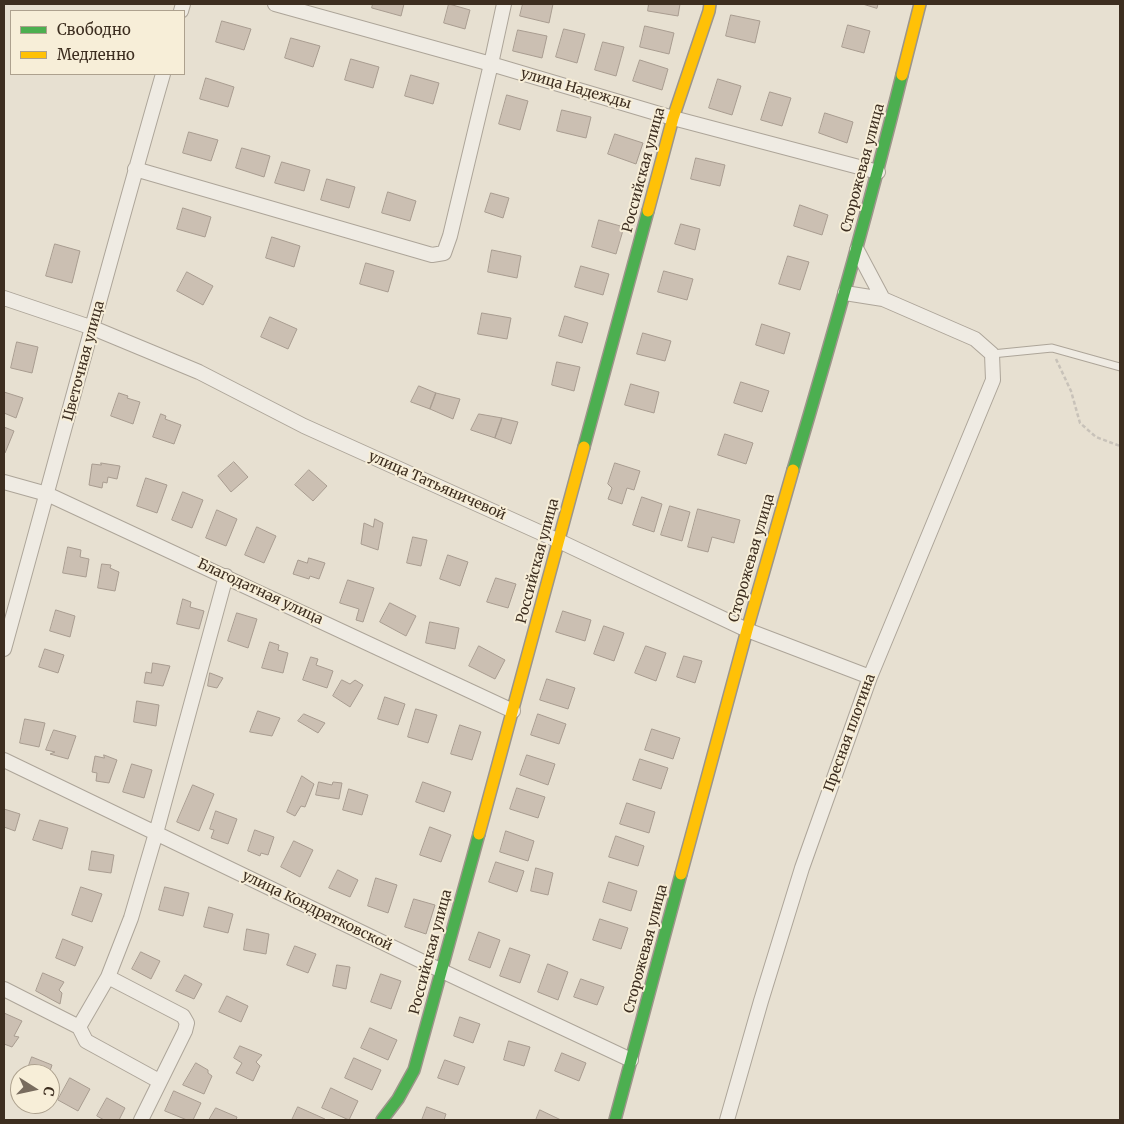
<!DOCTYPE html>
<meta charset="utf-8">
<style>
body{margin:0}
#map{position:relative;width:1124px;height:1124px;overflow:hidden;background:#e7e0d1;font-family:Merriweather,serif}
canvas{display:block}
.frame{position:absolute;inset:0;border:5px solid #3d2e20;pointer-events:none}
.legend{position:absolute;left:10px;top:10px;width:175px;height:65px;box-sizing:border-box;background:#f7eed8;border:1px solid #ada18e;margin:0;padding:6px 9px;list-style:none;font-size:15px;color:#3d2e20}
.legend li{display:flex;align-items:center;gap:10px;height:25px}
.legend b{width:25px;border:1px solid #ada18e}
.north{position:absolute;left:10px;top:1064px;width:50px;height:50px;box-sizing:border-box;background:#f7eed8;border:1px solid #ada18e;border-radius:50%;rotate:100deg;font-size:14px;font-weight:700;line-height:20px;text-align:center;color:#3d2e20}
.north::after{content:'';display:block;margin:auto;width:18px;height:22px;background:#786c5e;clip-path:polygon(50% 0,100% 100%,50% 72%,0 100%)}
</style>
<div id="map">
<canvas width="1124" height="1124"></canvas>
<div class="frame"></div>
<ul class="legend">
<li><b style="height:6px;background:#4caf50"></b>Свободно</li>
<li><b style="height:6px;background:#ffc107"></b>Медленно</li>
</ul>
<div class="north">С</div>
</div>
<script>
const g = document.querySelector('canvas').getContext('2d');
g.lineJoin = 'round';
function fill(path, color) { g.fillStyle = color; g.fill(path, 'evenodd'); }
function strokePath(path, color, width, dash) { g.strokeStyle = color; g.lineWidth = width; g.lineCap = dash ? 'butt' : 'round'; g.setLineDash(dash || []); g.stroke(path); }
function label(font, color, halo, rows, align = 'center') {
  g.font = font + ' Merriweather,serif'; g.lineWidth = 4; g.setLineDash([]); g.textBaseline = 'middle'; g.strokeStyle = halo; g.fillStyle = color; for (const [text, x, y, turn = 0] of rows) {
    g.save(); g.translate(x, y); g.rotate((+turn || 0) * Math.PI / 180); g.textAlign = isNaN(turn) ? turn : align; if (halo) g.strokeText(text, 0, 0); g.fillText(text, 0, 0); g.restore();
  }
}
const building = new Path2D(`
 M373,4H404L401,16L372,8Z
 M449,4L470,10L465,29L444,23Z
 M523,4H553L549,23L520,16Z
 M649,4H680L678,16L648,11Z
 M863,4H878L877,8Z
 M731,15L760,21L755,43L726,36Z
 M222,21L251,29L244,50L216,42Z
 M848,25L870,31L864,53L842,47Z
 M645,26L674,33L669,54L640,47Z
 M564,29L585,34L577,63L556,57Z
 M518,30L547,36L542,58L513,51Z
 M291,38L320,46L313,67L285,58Z
 M603,42L624,47L616,76L595,70Z
 M351,59L379,67L373,88L345,80Z
 M640,60L668,69L662,90L633,81Z
 M411,75L439,83L433,104L405,96Z
 M206,78L234,87L228,107L200,99Z
 M718,79L741,86L732,115L709,108Z
 M770,92L791,98L782,126L761,120Z
 M507,95L528,101L520,130L499,124Z
 M562,110L591,117L586,138L557,131Z
 M825,113L853,122L847,143L819,133Z
 M189,132L218,140L211,161L183,153Z
 M615,134L643,143L636,164L608,154Z
 M242,148L270,156L264,177L236,168Z
 M696,158L725,165L720,186L691,179Z
 M282,162L310,170L304,191L275,183Z
 M327,179L355,187L349,208L321,200Z
 M388,192L416,201L410,221L382,213Z
 M491,193L509,198L503,218L485,212Z
 M800,205L828,215L822,235L794,226Z
 M183,208L211,217L205,237L177,229Z
 M599,220L624,227L616,254L592,247Z
 M681,224L700,229L695,250L675,244Z
 M272,237L300,246L294,267L266,258Z
 M55,244L80,251L72,283L46,276Z
 M492,250L521,256L517,278L488,272Z
 M788,256L809,262L800,290L779,284Z
 M366,263L394,271L388,292L360,284Z
 M581,266L609,274L603,295L575,287Z
 M664,271L693,279L687,300L658,292Z
 M187,272L213,286L203,305L177,291Z
 M482,313L511,318L507,339L478,334Z
 M565,316L588,323L582,343L559,336Z
 M270,317L297,329L288,349L261,337Z
 M762,324L790,333L784,354L756,345Z
 M643,333L671,341L665,361L637,354Z
 M17,342L38,347L32,373L11,368Z
 M557,362L580,367L574,391L552,385Z
 M741,382L769,391L762,412L734,403Z
 M631,384L659,392L654,413L625,405Z
 M419,386L436,393L430,409L411,402Z
 M4,392L23,398L16,418L4,413Z
 M119,393L128,396L127,398L140,402L133,424L111,416Z
 M436,393L460,399L453,419L430,409Z
 M161,414L166,416L165,419L181,425L174,444L153,437Z
 M479,414L502,418L495,438L471,430Z
 M502,418L518,422L511,444L495,438Z
 M4,427L14,431L5,453H4Z
 M725,434L753,443L746,464L718,455Z
 M234,462L248,477L231,492L218,476Z
 M101,463L120,466L117,479L108,477L107,483L103,482L102,488L89,485L92,464L101,465Z
 M615,463L640,471L634,490L627,488L622,504L608,499L612,488L608,484Z
 M309,470L327,486L313,501L295,485Z
 M146,478L167,485L157,513L137,506Z
 M183,492L203,500L192,528L172,520Z
 M642,497L662,504L654,532L633,525Z
 M670,506L690,512L682,541L661,535Z
 M698,509L740,520L734,543L712,537L708,552L688,547Z
 M217,510L237,519L226,546L206,538Z
 M375,519L383,523L378,550L361,544L364,523L373,527Z
 M257,527L276,536L264,563L245,555Z
 M413,537L427,540L421,566L407,563Z
 M68,547L81,550L80,557L89,559L86,577L63,573Z
 M448,555L468,562L460,586L440,579Z
 M309,558L325,563L319,579L310,576L309,579L293,574L298,560L307,563Z
 M102,564L111,565L110,568L119,572L115,591L98,588Z
 M496,578L516,584L508,608L487,602Z
 M348,580L374,588L363,622L356,620L359,609L340,603Z
 M183,599L191,602L190,607L204,611L199,629L177,624Z
 M390,603L416,616L406,636L380,622Z
 M56,610L75,616L70,637L50,631Z
 M563,611L591,620L585,641L556,632Z
 M237,613L257,619L248,648L228,641Z
 M430,622L459,628L455,649L426,643Z
 M604,626L624,633L614,661L594,654Z
 M270,642L279,645L278,650L288,653L283,673L262,668Z
 M479,646L505,660L495,679L469,666Z
 M646,646L666,653L656,681L635,673Z
 M45,649L64,655L58,673L39,667Z
 M684,656L702,661L695,683L677,677Z
 M311,657L318,659L316,665L333,671L327,688L303,680Z
 M153,663L170,666L163,686L144,683L146,672L151,673Z
 M210,673L223,678L217,688L208,686Z
 M547,679L575,688L568,709L540,700Z
 M342,680L350,684L355,680L363,685L350,707L333,696Z
 M385,697L405,704L398,725L378,719Z
 M137,701L159,705L156,726L134,722Z
 M416,709L437,715L428,743L408,737Z
 M258,711L280,718L272,736L250,732Z
 M304,714L325,723L318,733L298,721Z
 M538,714L566,724L559,744L531,735Z
 M25,719L45,723L39,747L20,743Z
 M460,725L481,732L472,760L451,754Z
 M652,729L680,738L673,759L645,750Z
 M54,730L76,736L68,759L50,754L55,752L46,750Z
 M104,755L117,760L109,783L96,781L97,773L92,772L95,756L104,758Z
 M527,755L555,764L548,785L520,775Z
 M640,759L668,768L661,789L633,780Z
 M132,764L152,770L144,798L123,792Z
 M302,776L314,784L305,807L301,806L295,816L287,812Z
 M319,782L332,785L333,782L342,783L339,799L316,795Z
 M423,782L451,792L444,812L416,802Z
 M193,785L214,794L199,831L177,822Z
 M517,788L545,797L538,818L510,809Z
 M349,789L368,795L362,815L343,810Z
 M627,803L655,812L649,833L620,824Z
 M4,809L20,814L15,831L4,827Z
 M216,811L237,819L228,844L211,838L214,830L210,829Z
 M40,820L68,828L62,849L33,840Z
 M430,827L451,835L441,862L420,855Z
 M255,830L274,837L268,855L261,853L260,856L248,851Z
 M506,831L534,841L528,861L500,852Z
 M616,836L644,846L638,866L609,857Z
 M294,841L313,850L300,877L281,867Z
 M92,851L114,855L111,873L89,870Z
 M496,862L524,871L517,892L489,882Z
 M536,868L553,873L548,895L531,891Z
 M338,870L358,880L350,897L329,888Z
 M376,878L397,885L388,913L368,906Z
 M609,882L637,891L631,911L603,902Z
 M81,887L102,894L92,922L72,915Z
 M165,887L189,893L183,916L159,910Z
 M414,899L435,905L426,934L405,927Z
 M209,907L233,914L228,933L204,927Z
 M600,919L628,928L621,949L593,940Z
 M247,929L269,934L266,954L244,950Z
 M479,932L500,940L490,968L469,960Z
 M63,939L83,947L75,966L56,958Z
 M295,946L316,954L308,973L287,965Z
 M510,948L530,955L520,983L500,976Z
 M141,952L160,961L151,979L132,969Z
 M548,964L568,972L558,1000L538,992Z
 M337,965L350,967L346,989L333,986Z
 M43,973L64,982L59,990L62,993L60,1004L36,991Z
 M381,974L401,981L391,1009L371,1002Z
 M185,975L202,984L194,999L176,991Z
 M581,979L604,987L597,1005L574,997Z
 M227,996L248,1006L241,1022L219,1012Z
 M4,1013L22,1021L14,1036L19,1037L12,1047L4,1044Z
 M460,1017L480,1024L473,1043L454,1036Z
 M370,1028L397,1040L388,1060L361,1048Z
 M509,1041L530,1047L524,1066L504,1060Z
 M240,1046L262,1055L256,1062L260,1066L253,1081L236,1073L242,1063L234,1058Z
 M562,1053L586,1063L579,1081L555,1071Z
 M32,1057L52,1065L49,1074H26Z
 M354,1058L381,1070L372,1090L345,1078Z
 M445,1060L465,1067L458,1085L438,1078Z
 M196,1063L208,1070V1073L212,1076L204,1094L183,1085Z
 M70,1078L90,1089L78,1111L58,1100Z
 M331,1088L358,1101L349,1120L322,1108Z
 M174,1091L201,1103L193,1120H187L165,1111Z
 M107,1098L125,1108L119,1120H104L97,1116Z
 M298,1107L325,1119V1120H292Z
 M427,1107L446,1114L444,1120H422Z
 M216,1108L237,1117L236,1120H209Z
 M540,1110L561,1120H536Z`);
fill(building, '#cbbfb2');
strokePath(building, '#a89c90', 1);
const lane = new Path2D(`
 M992,354L1052,348L1120,367`);
const street = new Path2D(`
 M275,4L491,64L673,118L878,172
 M181,11L183,4
 M135,169L432,255L444,253L450,236L491,64L504,4
 M857,250L883,299
 M4,298L93,328L199,372L304,426L559,541L747,630L870,677
 M4,482L47,494L513,711
 M4,649C57,457 108,265 163,74
 M4,760L442,971L631,1060
 M108,977L183,1016L187,1023L185,1031L141,1120
 M4,989L79,1027L86,1041L159,1081
 M79,1027L108,977L131,918L156,833L226,576
 M727,1120L761,1001L802,868L870,677L993,380L992,354L975,339L883,299L845,293`);
const fast = new Path2D(`
 M584,447L648,211
 M793,470C832,339 869,208 902,75
 M382,1120L398,1099L414,1070L479,834
 M615,1120L681,874`);
const slow = new Path2D(`
 M902,75L920,4
 M648,211L673,118L709,11L710,4
 M479,834L584,447
 M681,874L747,630L793,470`);
strokePath(lane, '#ada599', 9);
strokePath(street, '#ada599', 16);
strokePath(fast, '#9c958a', 14);
strokePath(slow, '#9c958a', 14);
strokePath(new Path2D(`
 M1056,359L1071,391L1080,423L1096,437L1120,446`), '#c8c2b9', 2.5, [4, 2.5]);
strokePath(lane, '#efebe3', 7);
strokePath(street, '#efebe3', 14);
strokePath(fast, '#4caf50', 11);
strokePath(slow, '#ffc107', 11);
label('14px', '#3d2e20', '#f7eed8', [
 ["улица Надежды",576,89,16],
 ["Сторожевая улица",863,168,-75],
 ["Российская улица",644,170,-75],
 ["Цветочная улица",84,361,-75],
 ["улица Татьяничевой",437,486,24],
 ["Сторожевая улица",752,558,-74],
 ["Российская улица",538,561,-75],
 ["Благодатная улица",260,592,25],
 ["Пресная плотина",850,733,-70],
 ["улица Кондратковской",317,911,26],
 ["Сторожевая улица",646,949,-75],
 ["Российская улица",431,952,-75]
]);
</script>
